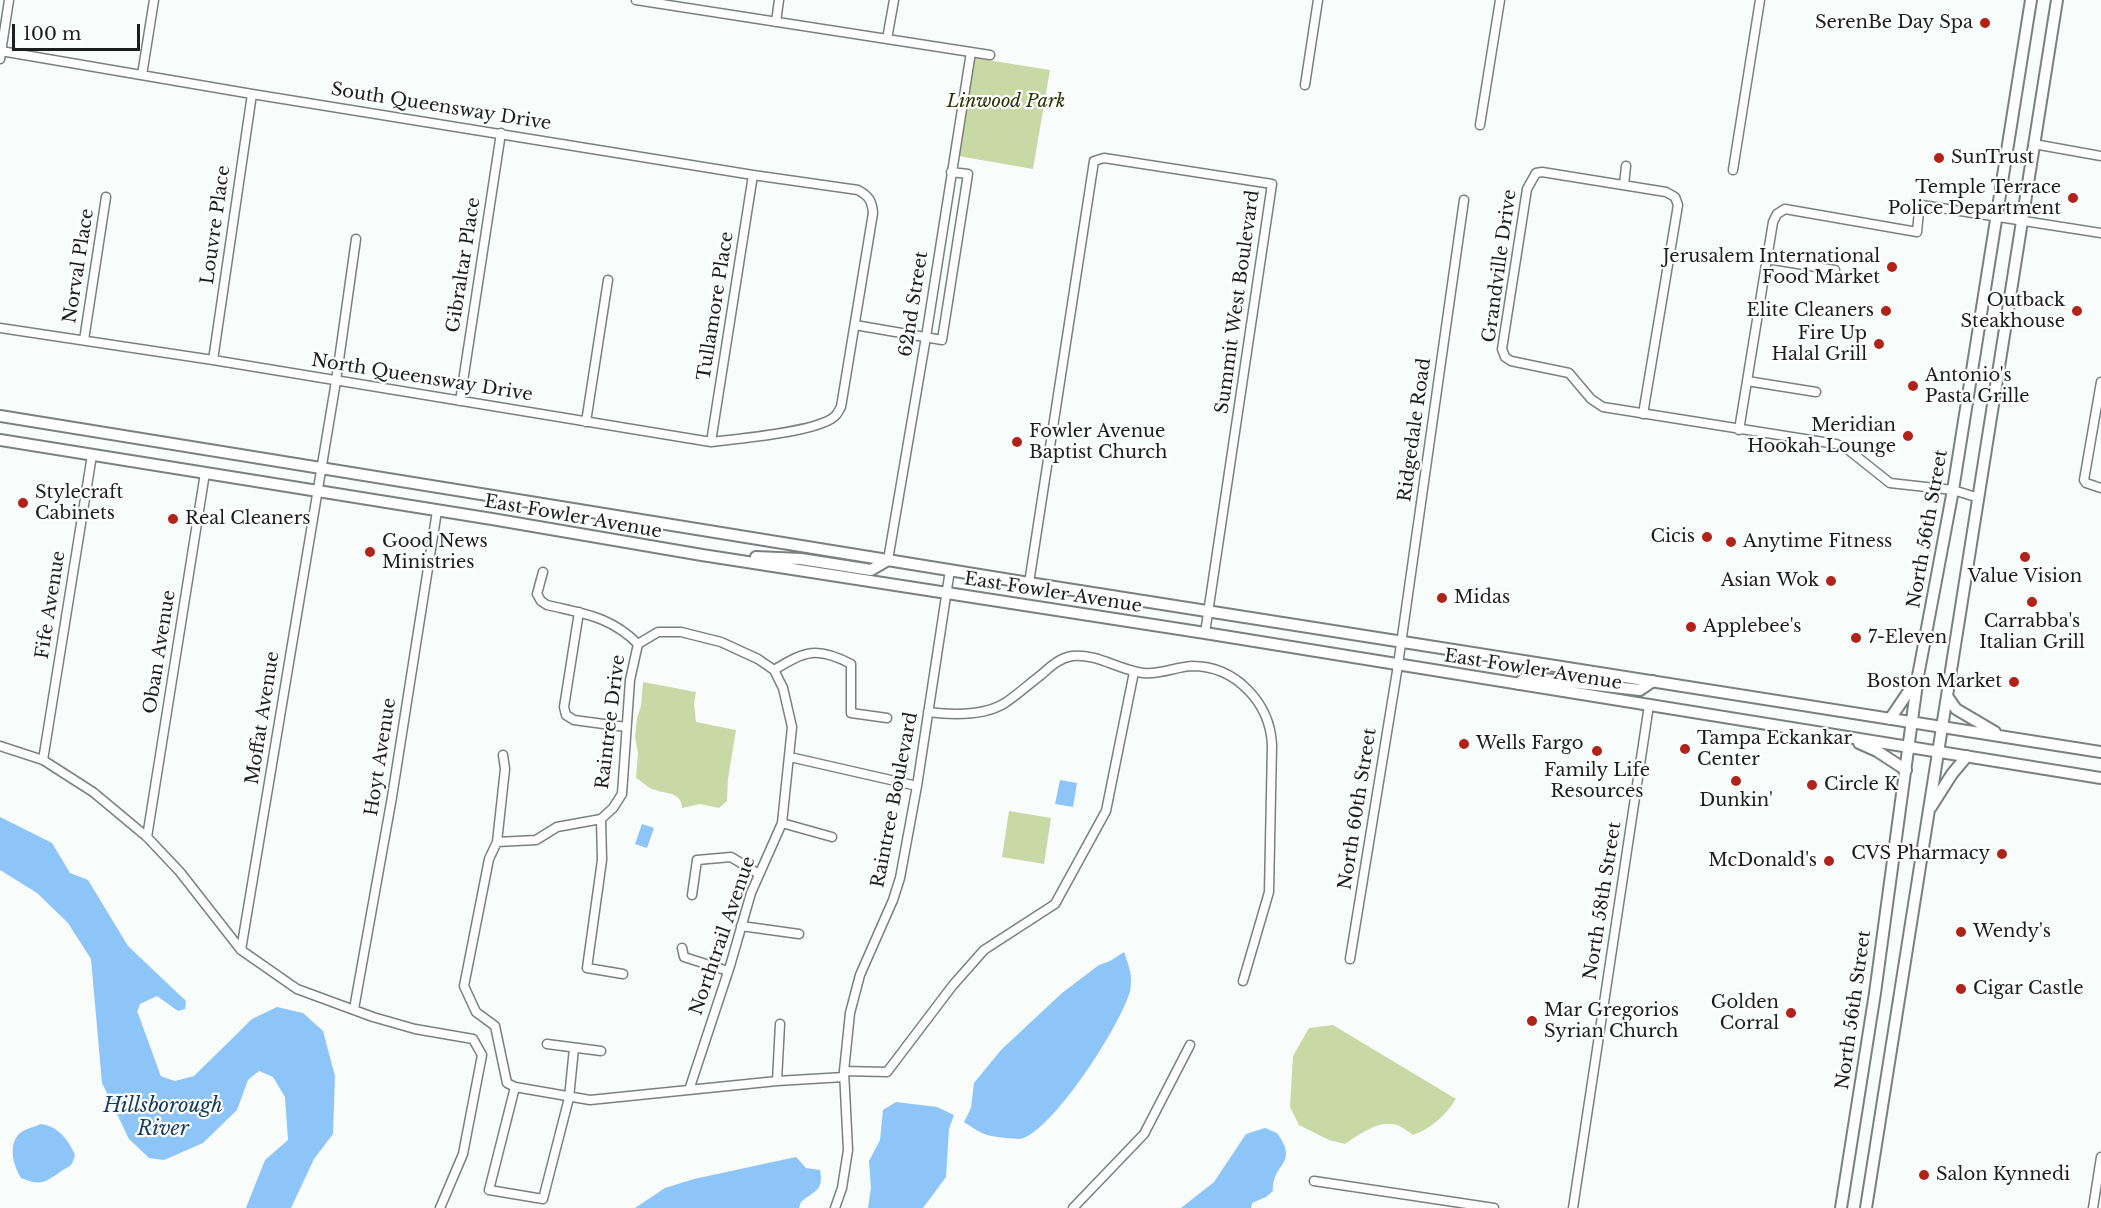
<!DOCTYPE html>
<style>
body{margin:0}
#map{position:relative;width:2101px;height:1208px;overflow:hidden;background:#f8fdfc;font-family:"Libre Baskerville",serif}
canvas{display:block}
.scale{position:absolute;left:12px;top:24px;width:128px;height:27px;box-sizing:border-box;border:3px solid #1c1d1d;border-top:0;padding-left:8px;font-size:18px;line-height:21px;white-space:nowrap;color:#1c1d1d;-webkit-text-stroke:4px #fff;paint-order:stroke}
</style>
<div id="map">
<canvas width="2101" height="1208"></canvas>
<div class="scale">100 m</div>
</div>
<script>
const g = document.querySelector('canvas').getContext('2d');
g.lineJoin = 'round';
function fill(path, color) { g.fillStyle = color; g.fill(path, 'evenodd'); }
function strokePath(path, color, width, dash) { g.strokeStyle = color; g.lineWidth = width; g.lineCap = dash ? 'butt' : 'round'; g.setLineDash(dash || []); g.stroke(path); }
function label(font, color, halo, rows, align = 'center') {
  g.font = font + ' "Libre Baskerville",serif'; g.lineWidth = 4.5; g.setLineDash([]); g.textBaseline = 'middle'; g.strokeStyle = halo; g.fillStyle = color; for (const [text, x, y, turn = 0] of rows) {
    g.save(); g.translate(x, y); g.rotate((+turn || 0) * Math.PI / 180); g.textAlign = isNaN(turn) ? turn : align; if (halo) g.strokeText(text, 0, 0); g.fillText(text, 0, 0); g.restore();
  }
}
fill(new Path2D(`
 M975,58L1050,70L1033,169L958,156Z
 M643,682L696,692L694,703L696,722L736,730L728,779L727,801L719,808L700,804L682,808C682,791 663,794 652,789C646,786 641,781 636,778L638,753L635,737L637,718L641,706Z
 M1009,811L1051,818L1044,864L1002,857Z
 M1333,1025L1456,1099C1445,1116 1432,1128 1413,1135C1406,1130 1399,1124 1391,1124C1376,1122 1357,1136 1345,1144L1329,1140L1299,1125L1290,1107L1293,1056L1309,1028Z`), '#c8d9a6');
fill(new Path2D(`
 M1060,780L1077,783L1073,807L1055,804Z
 M0,817L52,843L70,873L88,880L128,946L186,1001L185,1009L178,1011L157,996L140,1004L135,1018L144,1071L175,1081L194,1076L252,1019L277,1007L303,1013L323,1031L335,1076L333,1134L314,1159L291,1208H246L265,1160L288,1140L285,1097L273,1077L259,1071L248,1080L237,1110L203,1143L164,1160L149,1158L129,1139L102,1083L91,959L68,923L37,893L0,870Z
 M642,824L654,828L647,848L635,844Z
 M1124,952C1129,966 1133,976 1130,991C1122,1023 1052,1133 1020,1139C1016,1139 1010,1138 1006,1138C985,1136 982,1134 964,1122L971,1108L974,1083L1001,1050L1062,993L1099,965L1110,961Z
 M896,1102L937,1107L954,1115L949,1129L946,1177L923,1208H868L871,1188L869,1161L880,1140L883,1110Z
 M41,1124C59,1127 68,1139 75,1155C71,1169 70,1165 60,1172C44,1183 41,1186 21,1178C14,1166 8,1148 18,1135C23,1129 34,1127 41,1124Z
 M1265,1128L1277,1133C1300,1165 1272,1162 1273,1191L1266,1197L1252,1203L1251,1208H1181L1214,1182L1246,1134Z
 M796,1157L806,1168L820,1170C824,1191 815,1190 801,1202L799,1208H635L665,1188L694,1179Z`), '#8dc5f9');
strokePath(new Path2D(`
 M131,1016L155,1082L165,1086`), '#8dc5f9', 15);
const minor = new Path2D(`
 M636,0L990,55
 M776,22L779,0
 M887,39L894,0
 M0,59L9,0
 M142,75L154,0
 M1305,85L1318,0
 M1480,125L1500,0
 M2034,144L2101,156
 M1733,170L1760,0
 M1624,185L1626,166
 M1767,259L1835,270
 M855,325L942,340L968,174L951,172
 M0,328L213,360L711,442C735,439 822,432 836,415C838,413 839,410 841,407L873,213C872,201 869,196 858,190L753,175L252,94L1,51
 M84,340L106,197
 M213,360L252,94
 M1747,381L1816,392
 M2101,382L2084,480L2086,483L2101,488
 M460,401L501,133
 M1643,414L1678,205L1675,197L1666,192L1542,172L1536,173L1527,189L1502,349L1505,357L1511,361L1569,373L1591,399L1603,407L1836,444L1846,448L1890,483L1953,490L1979,498
 M586,422L608,280
 M1739,430L1773,222L1777,214L1785,209L1917,232L1919,211L1922,205L2101,233
 M711,442L753,175
 M888,560L926,337L971,52
 M543,572L537,594L541,601L547,605C584,614 610,616 638,644
 M1029,583L1094,161L1104,158L1272,184L1205,633
 M579,612L564,707L566,715L574,720L626,727
 M774,670C805,651 817,646 851,664V713L887,718
 M928,712C952,715 984,716 1005,703C1017,695 1029,684 1041,675C1050,667 1059,658 1072,656C1096,653 1119,670 1143,673C1160,675 1175,667 1192,666C1236,666 1270,703 1272,745L1269,892L1243,981
 M0,746L43,760L93,792L147,837L180,872L241,950L297,989L373,1017L415,1029L473,1039L482,1055L463,1154L440,1208
 M790,757L917,786
 M43,760L92,455
 M601,819L602,860L587,968L623,974
 M782,823L832,837
 M147,837L205,473
 M497,842L505,769L503,755
 M692,895L697,860L731,857L759,874
 M741,926L799,934
 M682,948L684,957L728,971
 M241,950L336,381L356,239
 M1350,959L1398,665L1464,200
 M354,1009L392,797L437,511
 M547,1044L601,1051
 M844,1071L887,1072L953,985L984,950L1055,904L1106,811L1134,672
 M777,1081L780,1024
 M515,1087L489,1190L543,1199L569,1098L574,1048
 M689,1090L730,966L751,893L782,823L792,727L783,688L774,670L758,659L721,642L681,632H658L638,644L630,680L622,794L613,808L601,819L557,827L536,840L497,842L489,859L464,986L476,1012L495,1026L507,1083L515,1087L590,1100L777,1081L844,1077
 M1314,1181L1494,1208
 M835,1208L842,1188L848,1150L844,1071L850,1013L860,975L893,900L900,878L917,786L950,570
 M1073,1208L1144,1134L1190,1045
 M1573,1208L1649,705
 M2093,1208L2101,1157`);
const major = new Path2D(`
 M0,416L1029,583L2101,752
 M0,440L492,519L702,555L1205,633L2101,778
 M756,557L801,559L871,570L888,560
 M1518,684L1526,677L1640,690L1653,681
 M1947,696L1956,709L1995,732
 M1890,719L1915,682
 M1859,743L1877,751L1906,770
 M1931,807L1952,774L1967,756
 M1841,1208L1875,993L1918,676L1953,490L2031,0
 M1866,1208L2057,0`);
strokePath(minor, '#7b7f7f', 11);
strokePath(major, '#7b7f7f', 14);
strokePath(minor, '#fff', 8);
strokePath(major, '#fff', 10);
for (const [x, y, r, color] of [
 [1985,23,6,"#b12218"],
 [1939,158,6,"#b12218"],
 [2073,198,6,"#b12218"],
 [1892,267,6,"#b12218"],
 [1886,311,6,"#b12218"],
 [2077,311,6,"#b12218"],
 [1879,344,6,"#b12218"],
 [1913,386,6,"#b12218"],
 [1908,436,6,"#b12218"],
 [1017,442,6,"#b12218"],
 [23,503,6,"#b12218"],
 [173,519,6,"#b12218"],
 [1707,537,6,"#b12218"],
 [1731,542,6,"#b12218"],
 [370,552,6,"#b12218"],
 [2025,557,6,"#b12218"],
 [1831,581,6,"#b12218"],
 [1442,598,6,"#b12218"],
 [2032,602,6,"#b12218"],
 [1691,627,6,"#b12218"],
 [1856,638,6,"#b12218"],
 [2014,682,6,"#b12218"],
 [1464,744,6,"#b12218"],
 [1685,749,6,"#b12218"],
 [1597,751,6,"#b12218"],
 [1736,781,6,"#b12218"],
 [1812,785,6,"#b12218"],
 [2002,854,6,"#b12218"],
 [1829,861,6,"#b12218"],
 [1961,932,6,"#b12218"],
 [1961,989,6,"#b12218"],
 [1791,1013,6,"#b12218"],
 [1532,1021,6,"#b12218"],
 [1924,1175,6,"#b12218"]
]) { const dot = new Path2D(); dot.arc(x, y, r, 0, 2 * Math.PI); g.fillStyle = color; g.fill(dot); strokePath(dot, '#fff', 2); }
label('18px', '#1c1d1d', '#fff', [
 ["SerenBe Day Spa",1973,23,"right"],
 ["SunTrust",1951,158],
 ["Temple Terrace",2061,188,"right"],
 ["Police Department",2061,209,"right"],
 ["Jerusalem International",1880,257,"right"],
 ["Food Market",1880,278,"right"],
 ["Outback",2065,301,"right"],
 ["Steakhouse",2065,322,"right"],
 ["Elite Cleaners",1874,311,"right"],
 ["Fire Up",1867,334,"right"],
 ["Halal Grill",1867,355,"right"],
 ["Antonio's",1925,376],
 ["Pasta Grille",1925,397],
 ["Meridian",1896,426,"right"],
 ["Hookah Lounge",1896,447,"right"],
 ["Fowler Avenue",1029,432],
 ["Baptist Church",1029,453],
 ["Stylecraft",35,493],
 ["Cabinets",35,514],
 ["Real Cleaners",185,519],
 ["Cicis",1695,537,"right"],
 ["Good News",382,542],
 ["Ministries",382,563],
 ["Anytime Fitness",1743,542],
 ["Value Vision",2025,577,"center"],
 ["Asian Wok",1819,581,"right"],
 ["Midas",1454,598],
 ["Carrabba's",2032,622,"center"],
 ["Italian Grill",2032,643,"center"],
 ["Applebee's",1703,627],
 ["7-Eleven",1868,638],
 ["Boston Market",2002,682,"right"],
 ["Tampa Eckankar",1697,739],
 ["Center",1697,760],
 ["Wells Fargo",1476,744],
 ["Family Life",1597,771,"center"],
 ["Resources",1597,792,"center"],
 ["Circle K",1824,785],
 ["Dunkin'",1736,801,"center"],
 ["CVS Pharmacy",1990,854,"right"],
 ["McDonald's",1817,861,"right"],
 ["Wendy's",1973,932],
 ["Cigar Castle",1973,989],
 ["Golden",1779,1003,"right"],
 ["Corral",1779,1024,"right"],
 ["Mar Gregorios",1544,1011],
 ["Syrian Church",1544,1032],
 ["Salon Kynnedi",1936,1175]
], 'left');
label('italic 18px', '#293501', '#fff', [
 ["Linwood Park",1006,102]
]);
label('18px', '#1c1d1d', '#fff', [
 ["South Queensway Drive",441,107,9],
 ["Louvre Place",216,225,-82],
 ["Gibraltar Place",464,265,-81],
 ["Norval Place",79,266,-81],
 ["Grandville Drive",1500,266,-82],
 ["Summit West Boulevard",1238,302,-82],
 ["62nd Street",914,304,-81],
 ["Tullamore Place",716,306,-81],
 ["North Queensway Drive",422,378,9],
 ["Ridgedale Road",1415,430,-82],
 ["East Fowler Avenue",573,517,10],
 ["North 56th Street",1928,529,-80],
 ["East Fowler Avenue",1053,593,9],
 ["Fife Avenue",51,605,-81],
 ["Oban Avenue",160,652,-81],
 ["East Fowler Avenue",1533,670,9],
 ["Moffat Avenue",263,718,-81],
 ["Raintree Drive",611,722,-83],
 ["Hoyt Avenue",381,757,-81],
 ["Raintree Boulevard",895,800,-79],
 ["North 60th Street",1358,809,-81],
 ["North 58th Street",1603,901,-81],
 ["Northtrail Avenue",723,936,-71],
 ["North 56th Street",1854,1010,-82]
]);
label('italic 20px', '#133c5e', '#fff', [
 ["Hillsborough",163,1106],
 ["River",163,1129]
]);
</script>
